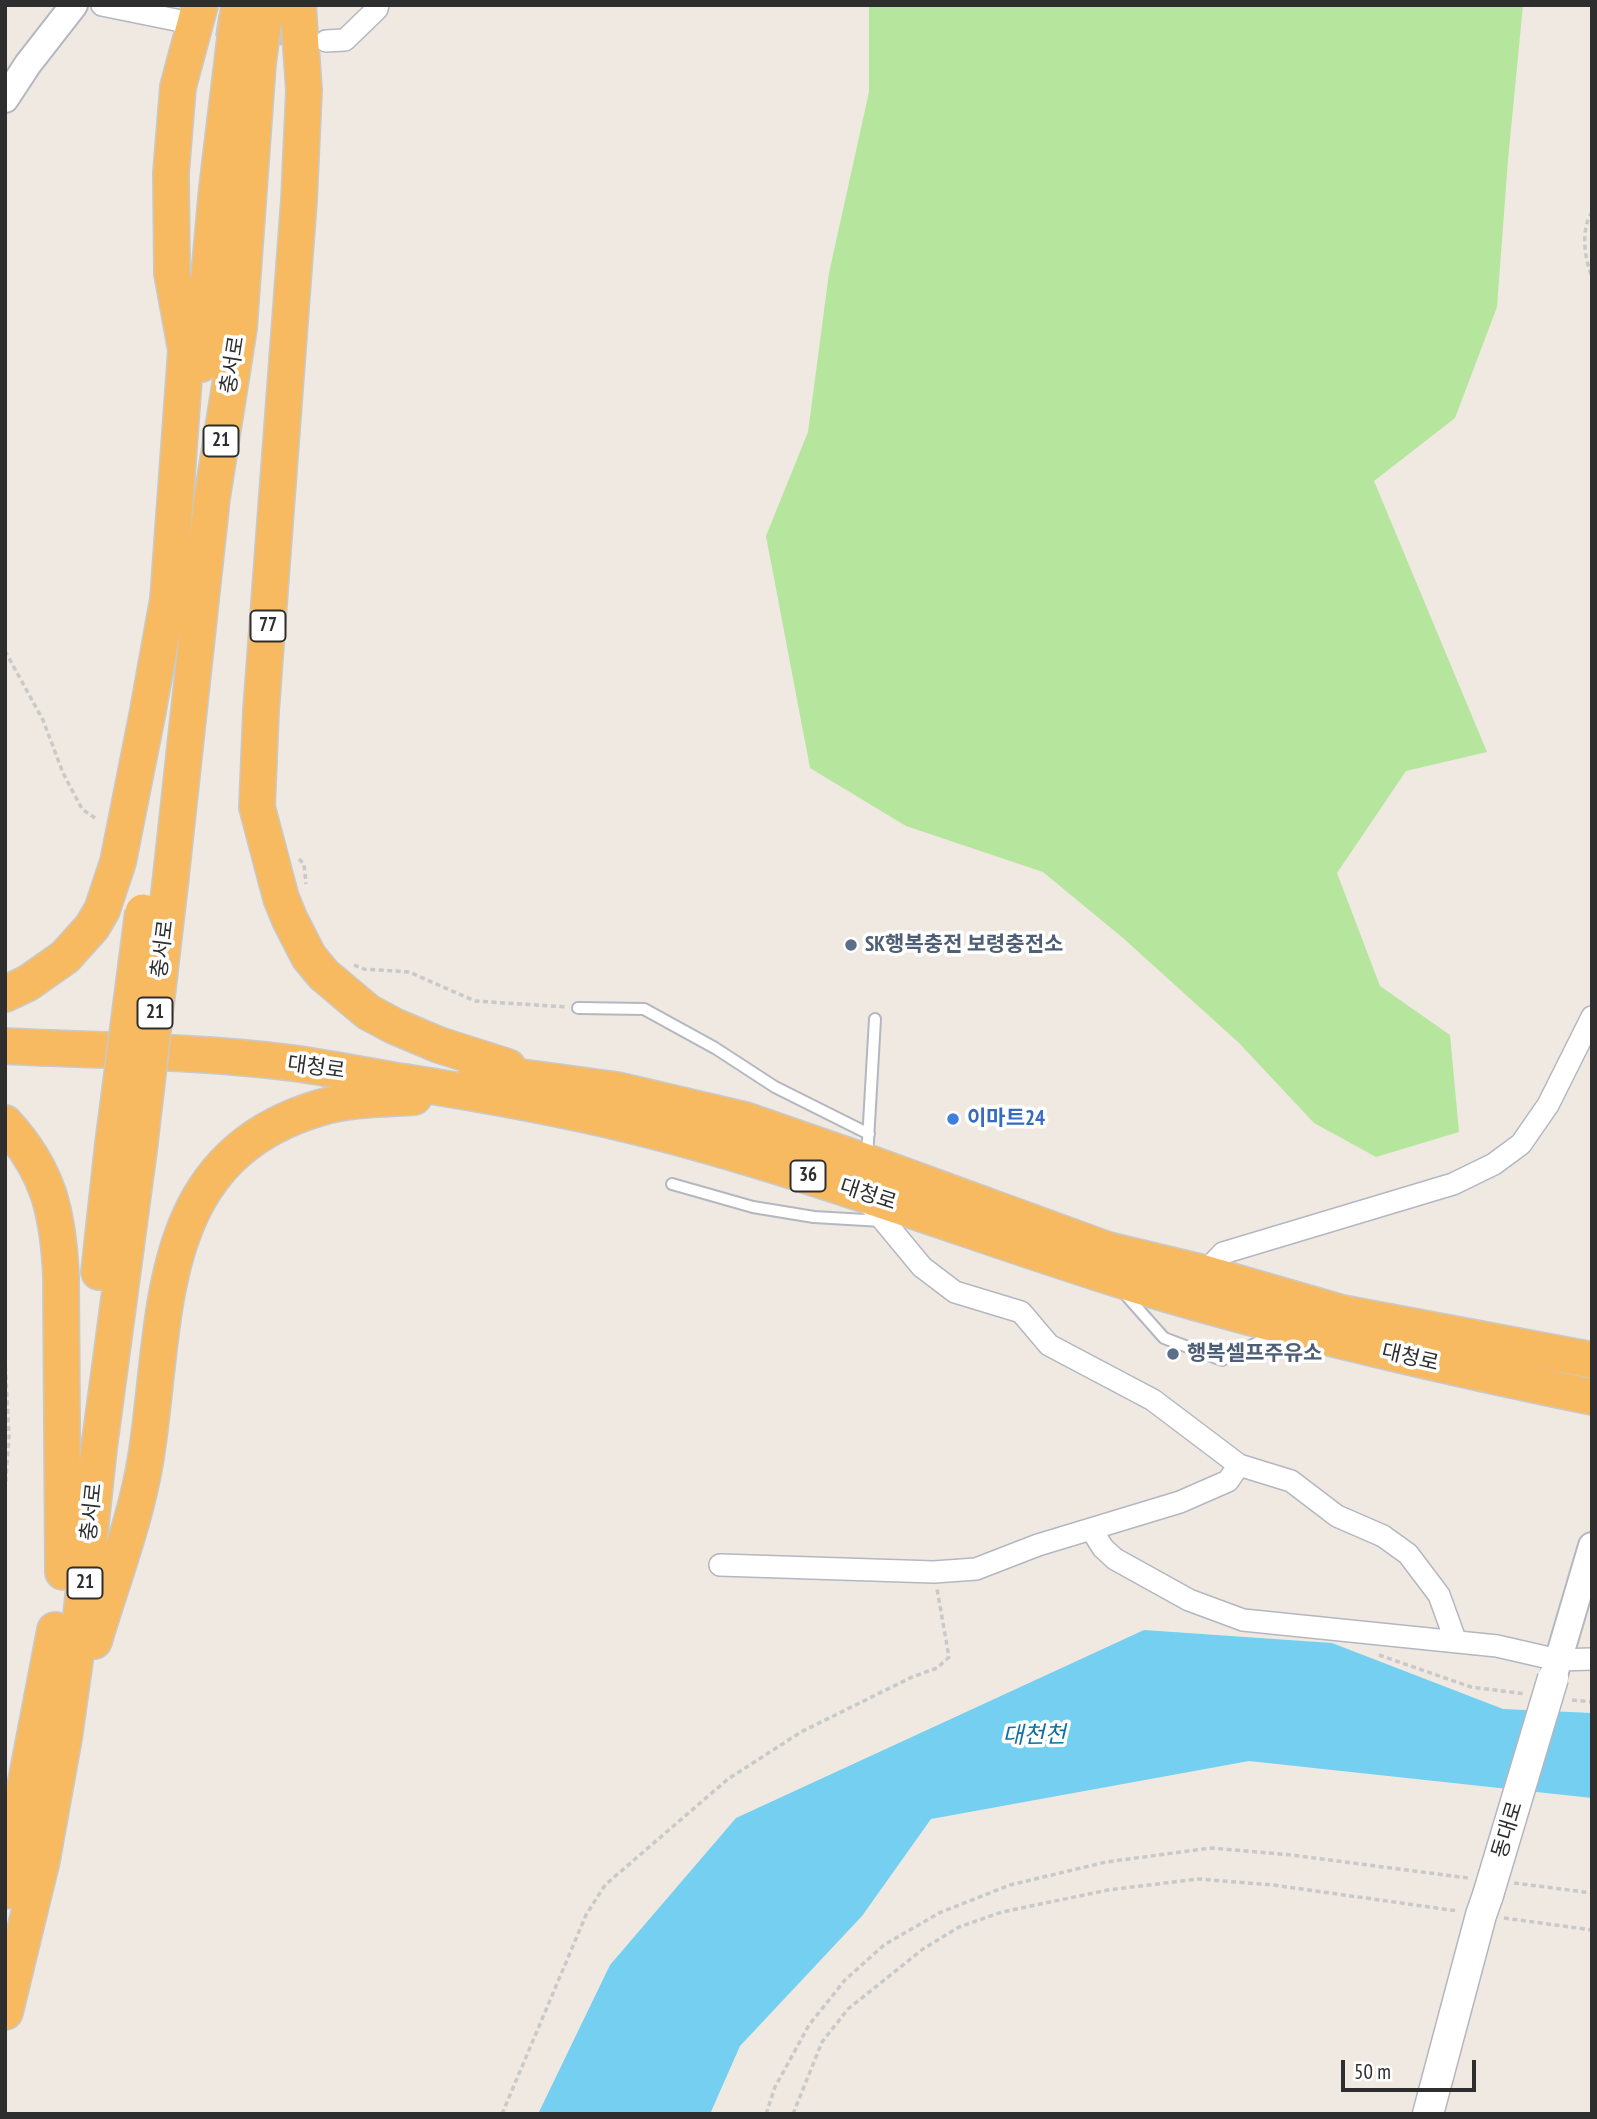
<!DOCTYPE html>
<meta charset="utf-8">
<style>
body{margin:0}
#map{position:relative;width:1597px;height:2119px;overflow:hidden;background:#efe9e1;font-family:"PT Sans Narrow",sans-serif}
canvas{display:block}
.frame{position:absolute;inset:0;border:7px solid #2e2e2e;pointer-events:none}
.scale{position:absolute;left:1341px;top:2060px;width:135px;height:32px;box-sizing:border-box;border:4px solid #2e2e2e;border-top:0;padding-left:9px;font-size:21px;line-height:24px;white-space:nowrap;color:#2e2e2e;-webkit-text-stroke:5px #fff;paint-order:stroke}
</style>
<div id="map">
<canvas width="1597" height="2119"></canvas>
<div class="frame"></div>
<div class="scale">50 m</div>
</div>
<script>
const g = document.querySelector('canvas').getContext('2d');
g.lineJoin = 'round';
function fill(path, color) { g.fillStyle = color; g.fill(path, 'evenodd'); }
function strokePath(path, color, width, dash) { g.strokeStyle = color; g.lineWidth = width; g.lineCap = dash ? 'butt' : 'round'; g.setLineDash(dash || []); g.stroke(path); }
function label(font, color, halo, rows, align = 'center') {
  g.font = font + ' "PT Sans Narrow","Noto Sans KR",sans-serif'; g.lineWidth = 7; g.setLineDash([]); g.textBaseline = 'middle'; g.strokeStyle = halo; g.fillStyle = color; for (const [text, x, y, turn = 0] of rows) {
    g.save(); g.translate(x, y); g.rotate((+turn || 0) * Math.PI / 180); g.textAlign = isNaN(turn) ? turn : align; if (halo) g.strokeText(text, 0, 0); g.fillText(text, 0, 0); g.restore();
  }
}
fill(new Path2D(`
 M869,5H1523L1508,160L1497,307L1455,418L1374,481L1487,752L1406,771L1337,873L1380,986L1450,1035L1459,1132L1376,1157L1314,1123L1239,1043L1123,938L1043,872L906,826L810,768L766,536L808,432L829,273L869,92Z`), '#b6e59e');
fill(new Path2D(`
 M1144,1630L1332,1643L1503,1709L1592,1713V1798L1249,1761L931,1819L862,1916L740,2046L710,2114H538L610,1965L736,1818Z`), '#75cff0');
strokePath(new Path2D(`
 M186,21L310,39`), '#c8c4bd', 21, [21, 10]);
const service = new Path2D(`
 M578,1008L644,1009L715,1048L775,1087L869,1134
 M867,1158L875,1019
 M672,1184L753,1207L814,1217L882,1221
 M1125,1294L1164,1338L1222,1360L1275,1334`);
const minor = new Path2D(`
 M102,5L176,20
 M326,41L345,40L377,9L378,5
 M864,1197L922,1267L955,1292L1021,1312L1049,1345L1153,1400L1239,1465L1291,1481L1337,1516L1383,1536L1408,1554L1439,1595L1456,1642
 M1204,1273L1223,1253L1453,1184L1494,1164L1521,1144L1548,1105L1592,1017
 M1091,1529L1103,1548L1115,1559L1189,1600L1243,1620L1497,1646L1558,1660L1592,1659
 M720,1565L934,1572L976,1569L1038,1545L1180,1502L1228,1481L1239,1465`);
const tertiary = new Path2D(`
 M5,99L28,64L74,5
 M1553,1678L1592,1546`);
const secondary = new Path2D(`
 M1428,2114L1481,1915L1488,1895`);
const trunk = new Path2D(`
 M298,5L304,90L299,200L261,711L257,807L281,898L290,920L309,957L324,975L368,1012L394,1026L439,1045L508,1067
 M201,364L217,188L239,5
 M171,876L212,498L239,328L258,63L266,5
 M5,994L28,983L65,957L92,927L102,910L118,862L147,716L168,599L186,350L172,273L171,173L178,87L200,5
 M5,1046C100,1051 197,1051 292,1063C329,1068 367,1076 405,1082C483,1094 561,1108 638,1127C811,1170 976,1236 1146,1288C1293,1332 1442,1366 1592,1397
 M477,1071L617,1090L745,1120L872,1164L1108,1250L1204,1273L1342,1313L1592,1360
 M5,1123C49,1171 58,1213 61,1276L63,1572
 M99,1272L113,1144
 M94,1641C112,1580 136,1520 146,1457C168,1317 151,1158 319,1108C349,1099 382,1099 414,1097
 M5,1891L55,1630
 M5,2012L42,1860L64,1738L80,1625L99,1448L139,1150`);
strokePath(service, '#b4b7c1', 14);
strokePath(minor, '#b4b7c1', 24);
strokePath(tertiary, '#b4b7c1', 30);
strokePath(secondary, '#b4b7c1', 33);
strokePath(trunk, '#c9c9c9', 38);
strokePath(new Path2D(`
 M1592,212C1580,230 1585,260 1592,277
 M5,651L43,720L63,773L82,809L95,818
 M299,859L304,864L306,884
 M354,965L364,969L409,972L475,1001L567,1007
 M5,1358L9,1436L5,1491
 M1379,1655L1471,1687L1526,1694
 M1572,1700L1592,1702
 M1514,1883L1592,1893
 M1504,1918L1592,1930
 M502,2114L586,1915L605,1885L728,1779L801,1732L912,1677L937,1668L949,1657L937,1589
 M766,2114L775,2087L809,2025L845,1980L884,1945L939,1913L1010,1885L1106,1862L1211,1848L1291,1855L1468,1878
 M793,2114L822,2042L848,2009L923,1949L959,1927L1002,1912L1108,1890L1198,1879L1273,1885L1458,1911`), '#c9c9c9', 3.5, [5, 3.5]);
strokePath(service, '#fff', 10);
strokePath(minor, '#fff', 21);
strokePath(tertiary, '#fff', 26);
strokePath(secondary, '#fff', 30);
strokePath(trunk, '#f8ba60', 35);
const secondaryBridge = new Path2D(`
 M1488,1895L1553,1678`);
const trunkBridge = new Path2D(`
 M113,1144L143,912
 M139,1150L171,876`);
strokePath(secondaryBridge, '#b4b7c1', 33, []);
strokePath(trunkBridge, '#c9c9c9', 38, []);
strokePath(secondaryBridge, '#fff', 30);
strokePath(trunkBridge, '#f8ba60', 35);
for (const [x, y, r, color] of [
 [851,945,7,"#5c6f8a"],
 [953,1119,7,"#3f7fe0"],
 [1173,1354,7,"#5c6f8a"]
]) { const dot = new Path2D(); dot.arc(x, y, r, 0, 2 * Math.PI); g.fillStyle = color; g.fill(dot); strokePath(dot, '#fff', 2.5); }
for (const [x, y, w] of [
 [221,441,35],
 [268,626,35],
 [155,1013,35],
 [808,1176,35],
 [85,1583,35]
]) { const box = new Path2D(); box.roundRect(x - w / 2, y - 15.5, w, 31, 5); g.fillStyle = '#fff'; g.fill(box); strokePath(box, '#2e2e2e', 2); }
label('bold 19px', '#2e2e2e', null, [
 ["21",221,441],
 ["77",268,626],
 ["21",155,1013],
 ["36",808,1176],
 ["21",85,1583]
]);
label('21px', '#2e2e2e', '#fff', [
 ["충서로",233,365,-81],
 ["충서로",163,949,-83],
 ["대청로",316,1068,8],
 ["대청로",868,1195,18],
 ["대청로",1410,1358,13],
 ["충서로",92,1512,-84],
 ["동대로",1508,1830,-73]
]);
label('bold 21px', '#4e5e75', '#fff', [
 ["SK행복충전 보령충전소",865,945],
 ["행복셀프주유소",1187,1354]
], 'left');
label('bold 21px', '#366cbe', '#fff', [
 ["이마트24",967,1119]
], 'left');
label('italic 23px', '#0d6fa3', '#fff', [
 ["대천천",1034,1736,-1]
]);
</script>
